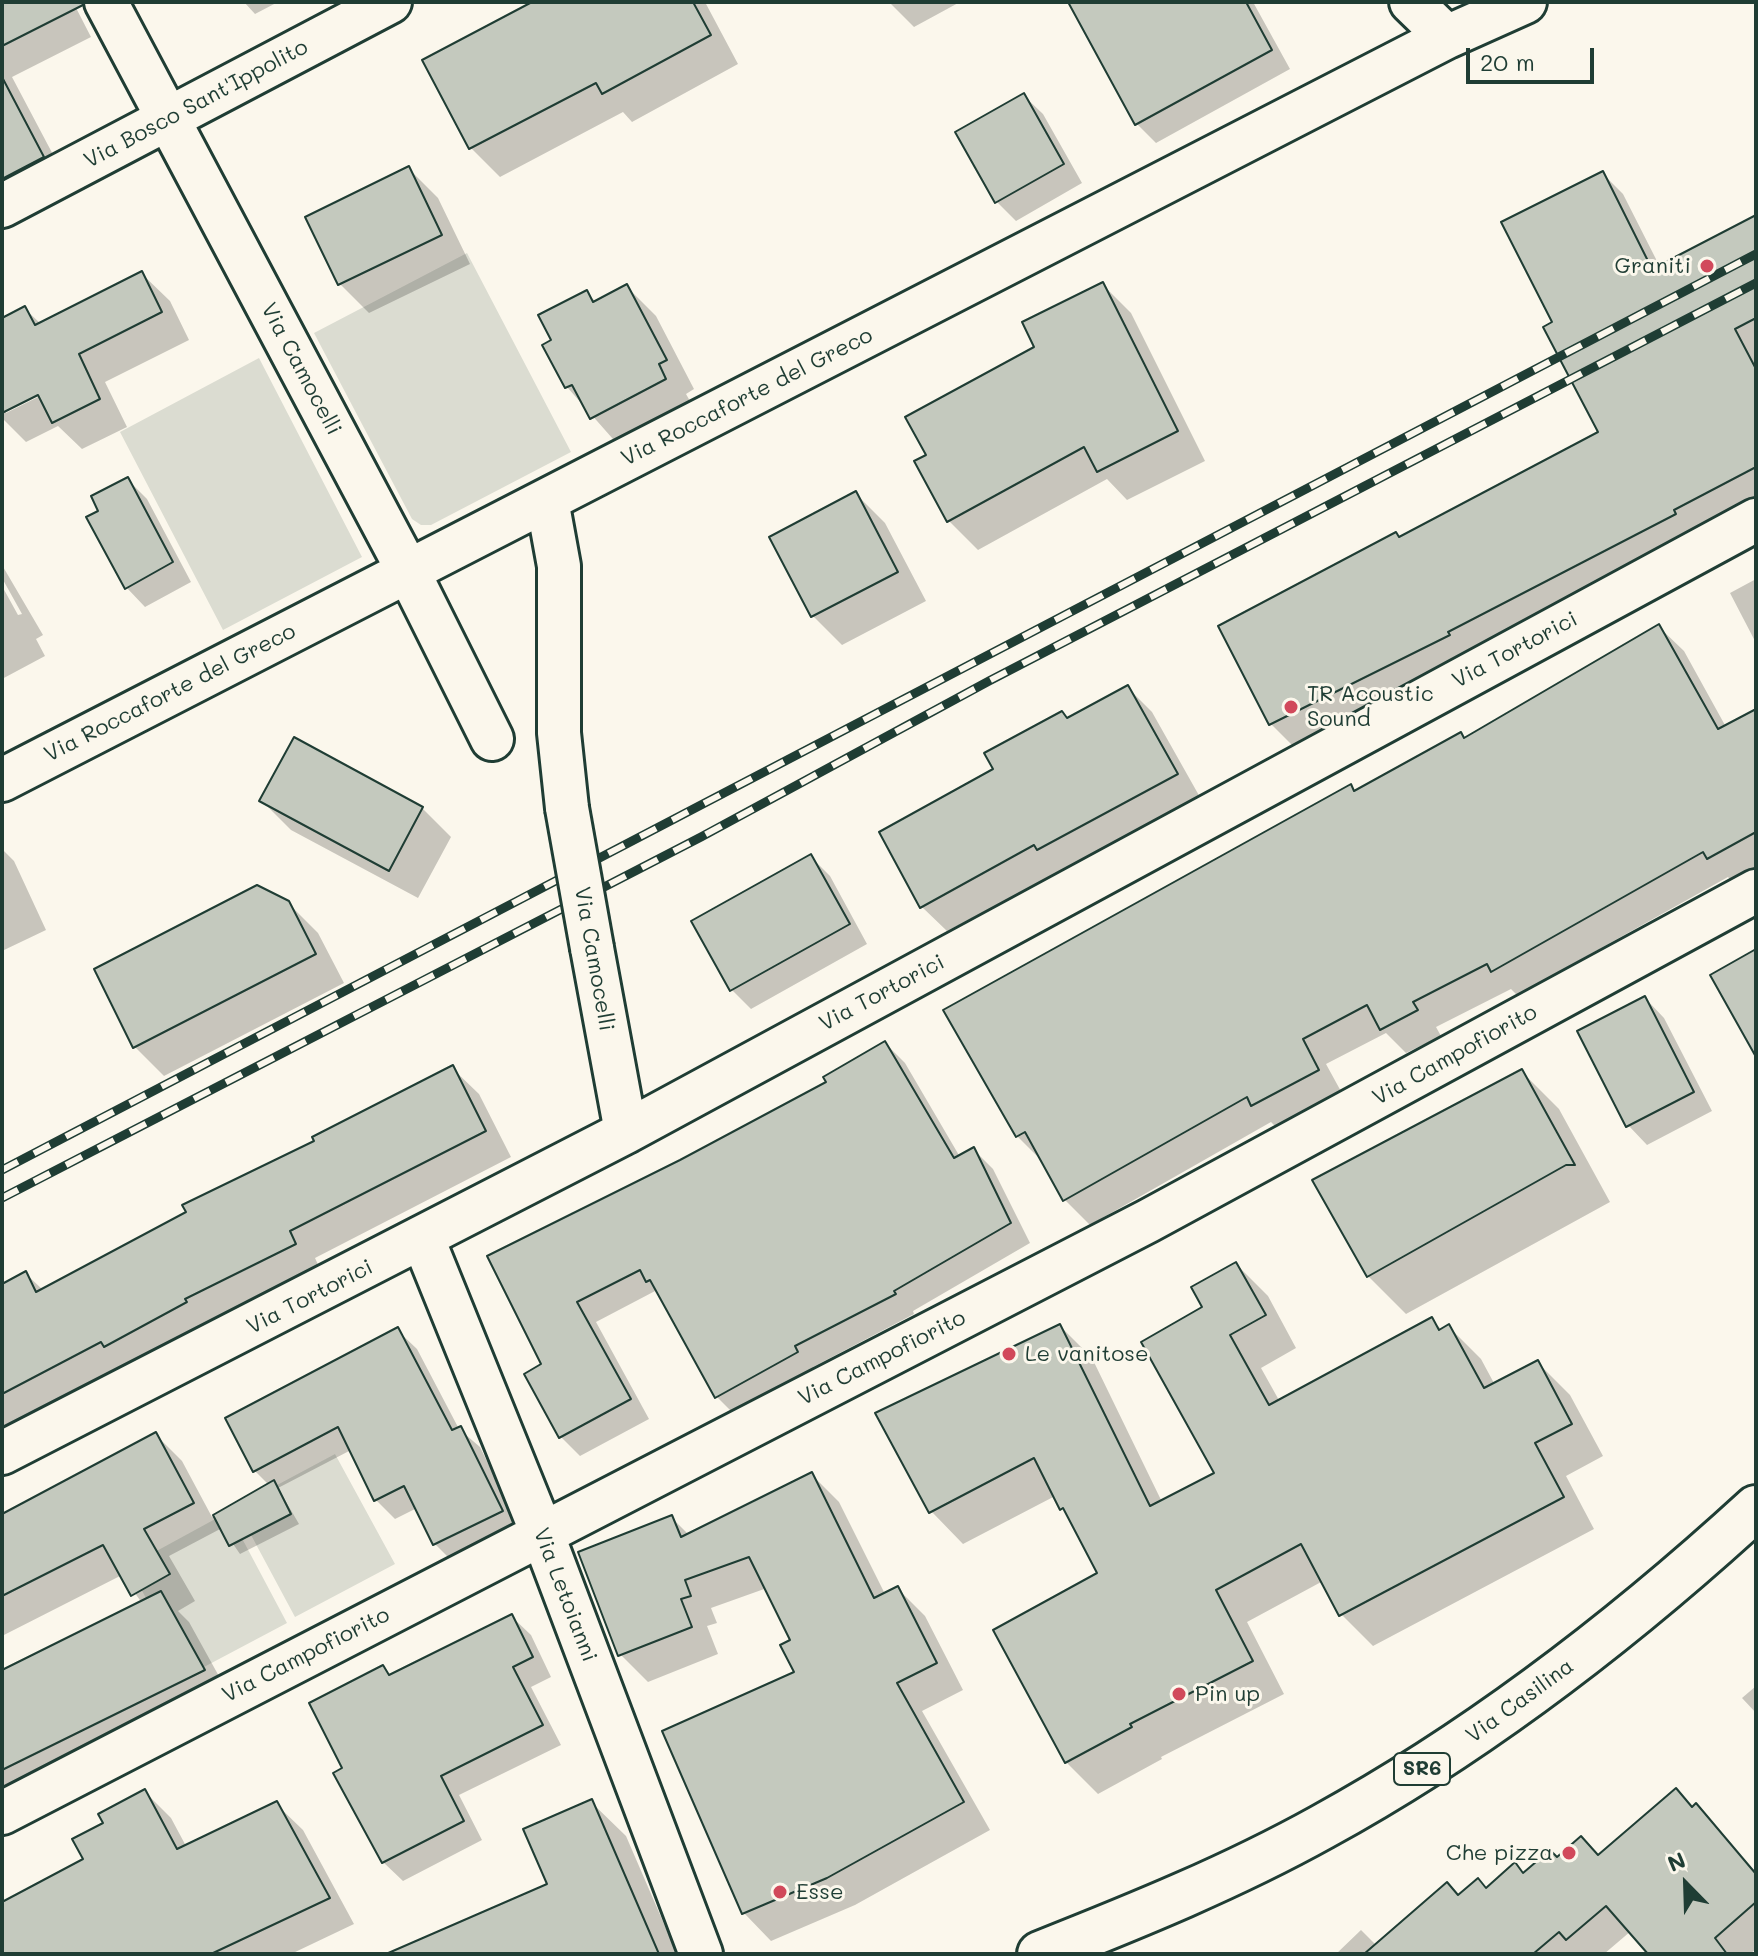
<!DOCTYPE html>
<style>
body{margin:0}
#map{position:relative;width:1758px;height:1956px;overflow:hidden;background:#fbf7ec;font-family:Mali,sans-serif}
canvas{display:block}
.frame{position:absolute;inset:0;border:4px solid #1f3d34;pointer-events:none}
.north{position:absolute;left:1646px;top:1844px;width:80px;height:80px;-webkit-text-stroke:6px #fbf7ec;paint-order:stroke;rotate:337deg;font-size:22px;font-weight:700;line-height:32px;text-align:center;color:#1f3d34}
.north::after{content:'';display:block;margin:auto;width:28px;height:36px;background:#1f3d34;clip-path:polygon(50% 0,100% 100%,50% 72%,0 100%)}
.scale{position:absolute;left:1466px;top:48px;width:128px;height:36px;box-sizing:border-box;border:4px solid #1f3d34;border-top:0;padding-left:10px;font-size:24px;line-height:28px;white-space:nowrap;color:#1f3d34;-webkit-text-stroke:6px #fbf7ec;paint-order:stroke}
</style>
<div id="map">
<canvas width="1758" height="1956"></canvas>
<div class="frame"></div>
<div class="north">N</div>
<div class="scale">20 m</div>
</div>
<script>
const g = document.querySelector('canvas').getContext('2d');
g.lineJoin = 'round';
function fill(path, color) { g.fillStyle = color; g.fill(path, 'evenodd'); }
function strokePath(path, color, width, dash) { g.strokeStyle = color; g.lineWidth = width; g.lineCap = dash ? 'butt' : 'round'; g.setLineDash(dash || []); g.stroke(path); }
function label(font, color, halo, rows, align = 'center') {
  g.font = font + ' Mali,sans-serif'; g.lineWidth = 6; g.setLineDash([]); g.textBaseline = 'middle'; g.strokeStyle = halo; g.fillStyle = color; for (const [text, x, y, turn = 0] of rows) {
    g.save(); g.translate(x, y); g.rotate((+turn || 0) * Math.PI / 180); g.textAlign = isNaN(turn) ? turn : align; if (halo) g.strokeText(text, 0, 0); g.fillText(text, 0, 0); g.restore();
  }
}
fill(new Path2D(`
 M467,253L571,452L431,525H421L412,519L314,333Z
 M259,358L362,557L223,630L120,432Z
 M335,1454L395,1564L295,1617L236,1507Z
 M228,1512L287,1623L187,1676L129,1566Z`), '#dbdcd1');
fill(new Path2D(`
 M2,2H73L91,37L12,77L67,181L2,193Z
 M244,2H278L255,14Z
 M532,2H705L738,64L632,122L623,112L500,177L471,148L425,61Z
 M889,2H960L914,27Z
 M1069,2H1253L1290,69L1156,143L1137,124Z
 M1023,95L1043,114L1082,183L1016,221L997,202Z
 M409,169L438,198L470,264L369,313L340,284L307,218Z
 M1602,173L1623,194L1660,267L1756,217V499L1469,657L1292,745L1271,724L1400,539L1601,433L1555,323Z
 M142,274L170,301L189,340L105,382L127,427L82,449L58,426L26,442L2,418V320L25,309L41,324ZM46,389L48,392L6,413V409Z
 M1102,284L1131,313L1205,461L1127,500L1107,479L978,550L949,521L917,462L929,456Z
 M627,287L656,316L694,389L686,394L694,408L620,447L567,387L545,346L554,340L586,292L596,302Z
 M127,479L147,499L191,582L145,607L126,587L101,512Z
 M856,494L885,523L926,601L842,645L813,616Z
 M2,565L43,635L36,639L45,656L2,679V586L18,615L22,614L2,578Z
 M1756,579V643L1730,593Z
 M1659,627L1684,651L1726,727L1756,711V870L1733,883L1728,877L1517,995L1511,989L1436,1027L1441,1036L1406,1053L1386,1033L1326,1064L1343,1095L1278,1129L1271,1122L1090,1225L1065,1200L1042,1161L1017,1136L1350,787L1356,792L1465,739Z
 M1127,687L1152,712L1201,799L947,931L922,907L995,770Z
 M262,801L422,808L451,837L418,898L291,830Z
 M2,849L14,861L46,930L2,951Z
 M811,857L830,876L867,944L751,1009L732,990Z
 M288,903L318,933L344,983L164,1076L135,1047Z
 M1645,998L1664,1018L1712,1111L1647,1145L1628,1125Z
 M885,1043L905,1063L960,1157L973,1149L993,1169L1030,1243L913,1311L914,1314L813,1367L816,1372L736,1416L716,1396L657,1290L596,1322L649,1419L580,1456L560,1436L544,1365L489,1257L681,1162L828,1083Z
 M452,1068L479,1094L511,1157L315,1258L321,1271L2,1434V1285L26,1274L43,1290Z
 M1521,1071L1559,1109L1610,1202L1406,1314L1368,1276Z
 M1236,1264L1268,1296L1296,1348L1261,1368L1280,1402L1432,1320L1443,1331L1449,1327L1481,1359L1495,1385L1538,1363L1570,1395L1603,1456L1566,1476L1594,1529L1373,1646L1341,1614L1323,1581L1247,1622L1284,1694L1161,1757L1162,1759L1098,1794L1066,1762L1100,1574L1057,1495L963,1544L931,1511L1060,1326L1092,1358L1162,1502L1217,1474L1205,1308Z
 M397,1330L417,1349L459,1429L480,1447L521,1531L454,1563L435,1544L417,1508L395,1519L375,1499L351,1450L278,1488L299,1524L240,1554L222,1528L169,1556L195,1601L178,1611L189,1622L231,1698L2,1811V1678L142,1603L122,1575L2,1636V1517L156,1435L182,1461L212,1517L269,1485L255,1471Z
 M812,1475L839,1502L885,1594L897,1588L925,1616L963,1690L922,1711L990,1830L855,1905L771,1941L744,1913L664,1732L797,1673L793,1641L767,1588L711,1608L717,1623L707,1626L718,1654L648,1682L620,1654L671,1517L689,1535Z
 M511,1616L531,1635L551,1677L531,1687L561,1745L459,1795L482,1840L403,1881L383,1862V1667L391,1676Z
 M1756,1686V1713L1742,1698Z
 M145,1792L171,1818L186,1846L276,1804L303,1830L354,1924L291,1954H2V1904L85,1860L106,1823Z
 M591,1802L626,1836L677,1954H439L550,1885Z
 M1696,1806L1756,1872V1949L1750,1954H1650L1631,1931L1604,1954H1336L1361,1930L1377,1946L1459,1897L1487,1890L1557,1859L1599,1857Z`), '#0003');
const building = new Path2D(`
 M2,2H82L83,5L2,46Z
 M532,2H693L711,35L602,94L596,83L469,149L422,60Z
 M1068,2H1246L1272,50L1135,125Z
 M2,77L44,157L2,179Z
 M1024,93L1064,164L995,203L955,132Z
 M409,166L442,235L338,285L305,217Z
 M1603,171L1652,269L1756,215V318L1735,329L1756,369V467L1674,510L1676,514L1448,632L1450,635L1269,725L1218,626L1396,532L1399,537L1598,432L1543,327L1552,322L1501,222Z
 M142,271L162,312L79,354L100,399L52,423L38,395L2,413V318L25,306L35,325Z
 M1103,282L1178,431L1097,472L1084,447L947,522L914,461L926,455L905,417L1034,347L1022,322Z
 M627,284L667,360L659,364L666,379L590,419L572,385L565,388L542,345L551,340L538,315L587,290L593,302Z
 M128,477L173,562L125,589L86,517L98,511L91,496Z
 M856,491L898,572L811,617L769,537Z
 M1659,624L1718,729L1756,709V832L1707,859L1703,852L1491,972L1487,964L1413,1002L1418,1010L1380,1030L1367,1005L1303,1039L1319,1070L1251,1106L1247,1097L1063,1201L1025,1132L1016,1137L943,1010L1351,784L1354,791L1461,732L1464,738Z
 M1128,685L1178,774L1037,850L1034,845L920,908L879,832L993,769L984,753L1062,711L1067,718Z
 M294,737L423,807L389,871L259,801Z
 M811,854L850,924L730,991L691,921Z
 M257,885L289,901L316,954L133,1048L94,969Z
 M1756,949V1057L1710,975Z
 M1645,996L1694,1092L1626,1127L1577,1031Z
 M885,1041L954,1158L974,1147L1011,1223L894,1291L896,1294L795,1346L798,1352L715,1398L650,1280L646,1282L640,1270L577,1302L631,1399L559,1438L524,1374L541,1364L487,1256L680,1160L826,1082L823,1077Z
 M453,1065L486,1131L290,1231L296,1244L185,1299L187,1302L104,1347L101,1342L2,1394V1284L26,1271L36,1292L186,1212L182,1205L314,1141L312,1137Z
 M1522,1069L1575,1165H1566L1367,1277L1312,1180Z
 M1236,1262L1266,1315L1230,1335L1269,1405L1432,1317L1439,1330L1449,1324L1484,1388L1538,1360L1572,1424L1535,1443L1564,1497L1339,1616L1301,1544L1216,1590L1253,1661L1130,1724L1132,1727L1065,1763L993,1630L1097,1573L1063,1508L1060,1510L1034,1458L929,1513L875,1413L1060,1324L1150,1506L1214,1473L1141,1342L1202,1307L1191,1287Z
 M398,1327L452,1430L461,1426L503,1511L433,1545L404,1486L374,1501L338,1427L253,1472L225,1418Z
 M156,1432L194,1503L144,1529L170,1574L131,1596L103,1545L2,1596V1514Z
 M812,1472L874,1598L898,1586L937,1663L897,1683L964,1802L827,1878L742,1914L662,1731L794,1672L780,1645L790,1640L749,1557L685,1580L691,1596L681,1599L692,1627L618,1656L578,1552L672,1515L681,1537Z
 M274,1480L291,1514L229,1546L213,1515Z
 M161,1591L205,1670L2,1770V1670Z
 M512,1614L533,1657L513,1667L543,1725L441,1776L464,1821L382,1863L333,1773L342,1768L309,1703L383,1665L389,1675Z
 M1676,1788L1692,1807L1696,1803L1756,1874V1902L1715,1938L1727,1954H1648L1606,1906L1566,1940L1559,1932L1533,1954H1364L1447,1882L1458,1895L1478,1878L1486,1888L1515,1862L1523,1873L1550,1850L1557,1857L1581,1836L1598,1855Z
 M145,1789L177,1849L277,1801L330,1898L211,1954H2V1902L83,1859L72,1839L103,1823L98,1814Z
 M592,1799L659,1954H386L547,1884L523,1829Z`);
fill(building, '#c4c9be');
strokePath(building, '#1f3d34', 2);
const street = new Path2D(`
 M106,2L408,571L492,739
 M1411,2L1447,37
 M2,206L390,2
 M547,500L559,566V733L567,808
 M2,780L1447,37L1525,2
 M592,948L626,1132
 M423,1239L542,1533L701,1954
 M2,1453L626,1132L1756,520
 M2,1813L1148,1221L1756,891`);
const primary = new Path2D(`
 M1040,1954C1136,1916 1232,1877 1322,1827C1481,1740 1623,1630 1756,1508`);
strokePath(street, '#1f3d34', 48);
strokePath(primary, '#1f3d34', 50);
strokePath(street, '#fbf7ec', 42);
strokePath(primary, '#fbf7ec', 44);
const rail = new Path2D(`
 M2,1170L1756,254
 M2,1198L701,837L989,681L1756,283`);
strokePath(rail, '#1f3d34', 9);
strokePath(rail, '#fbf7ec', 6, [18]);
const streetBridge = new Path2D(`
 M567,808L592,948`);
strokePath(streetBridge, '#1f3d34', 48, []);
strokePath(streetBridge, '#fbf7ec', 42);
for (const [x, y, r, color] of [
 [1707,266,8,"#d1495b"],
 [1291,707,8,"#d1495b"],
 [1009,1354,8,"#d1495b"],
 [1179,1694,8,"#d1495b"],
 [1569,1853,8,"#d1495b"],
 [780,1892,8,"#d1495b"]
]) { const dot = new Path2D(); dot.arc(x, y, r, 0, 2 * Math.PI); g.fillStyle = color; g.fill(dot); strokePath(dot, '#fbf7ec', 3); }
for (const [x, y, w] of [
 [1422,1769,56]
]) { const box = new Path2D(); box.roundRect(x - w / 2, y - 16, w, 32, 6); g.fillStyle = '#fbf7ec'; g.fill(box); strokePath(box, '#1f3d34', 2); }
label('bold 20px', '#1f3d34', null, [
 ["SR6",1422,1769]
]);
label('22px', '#1f3d34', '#fbf7ec', [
 ["Via Bosco Sant'Ippolito",196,104,-28],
 ["Via Camocelli",301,369,62],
 ["Via Roccaforte del Greco",747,397,-27],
 ["Via Tortorici",1515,650,-28],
 ["Via Roccaforte del Greco",170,693,-27],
 ["Via Camocelli",594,959,80],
 ["Via Tortorici",882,993,-28],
 ["Via Campofiorito",1455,1055,-29],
 ["Via Tortorici",310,1297,-27],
 ["Via Campofiorito",882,1358,-27],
 ["Via Letoianni",565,1595,69],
 ["Via Campofiorito",306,1655,-27],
 ["Via Casilina",1520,1701,-36]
]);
label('22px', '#1f3d34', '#fbf7ec', [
 ["Graniti",1691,266,"right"],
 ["TR Acoustic",1307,694],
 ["Sound",1307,719],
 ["Le vanitose",1025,1354],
 ["Pin up",1195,1694],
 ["Che pizza",1553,1853,"right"],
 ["Esse",796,1892]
], 'left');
</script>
